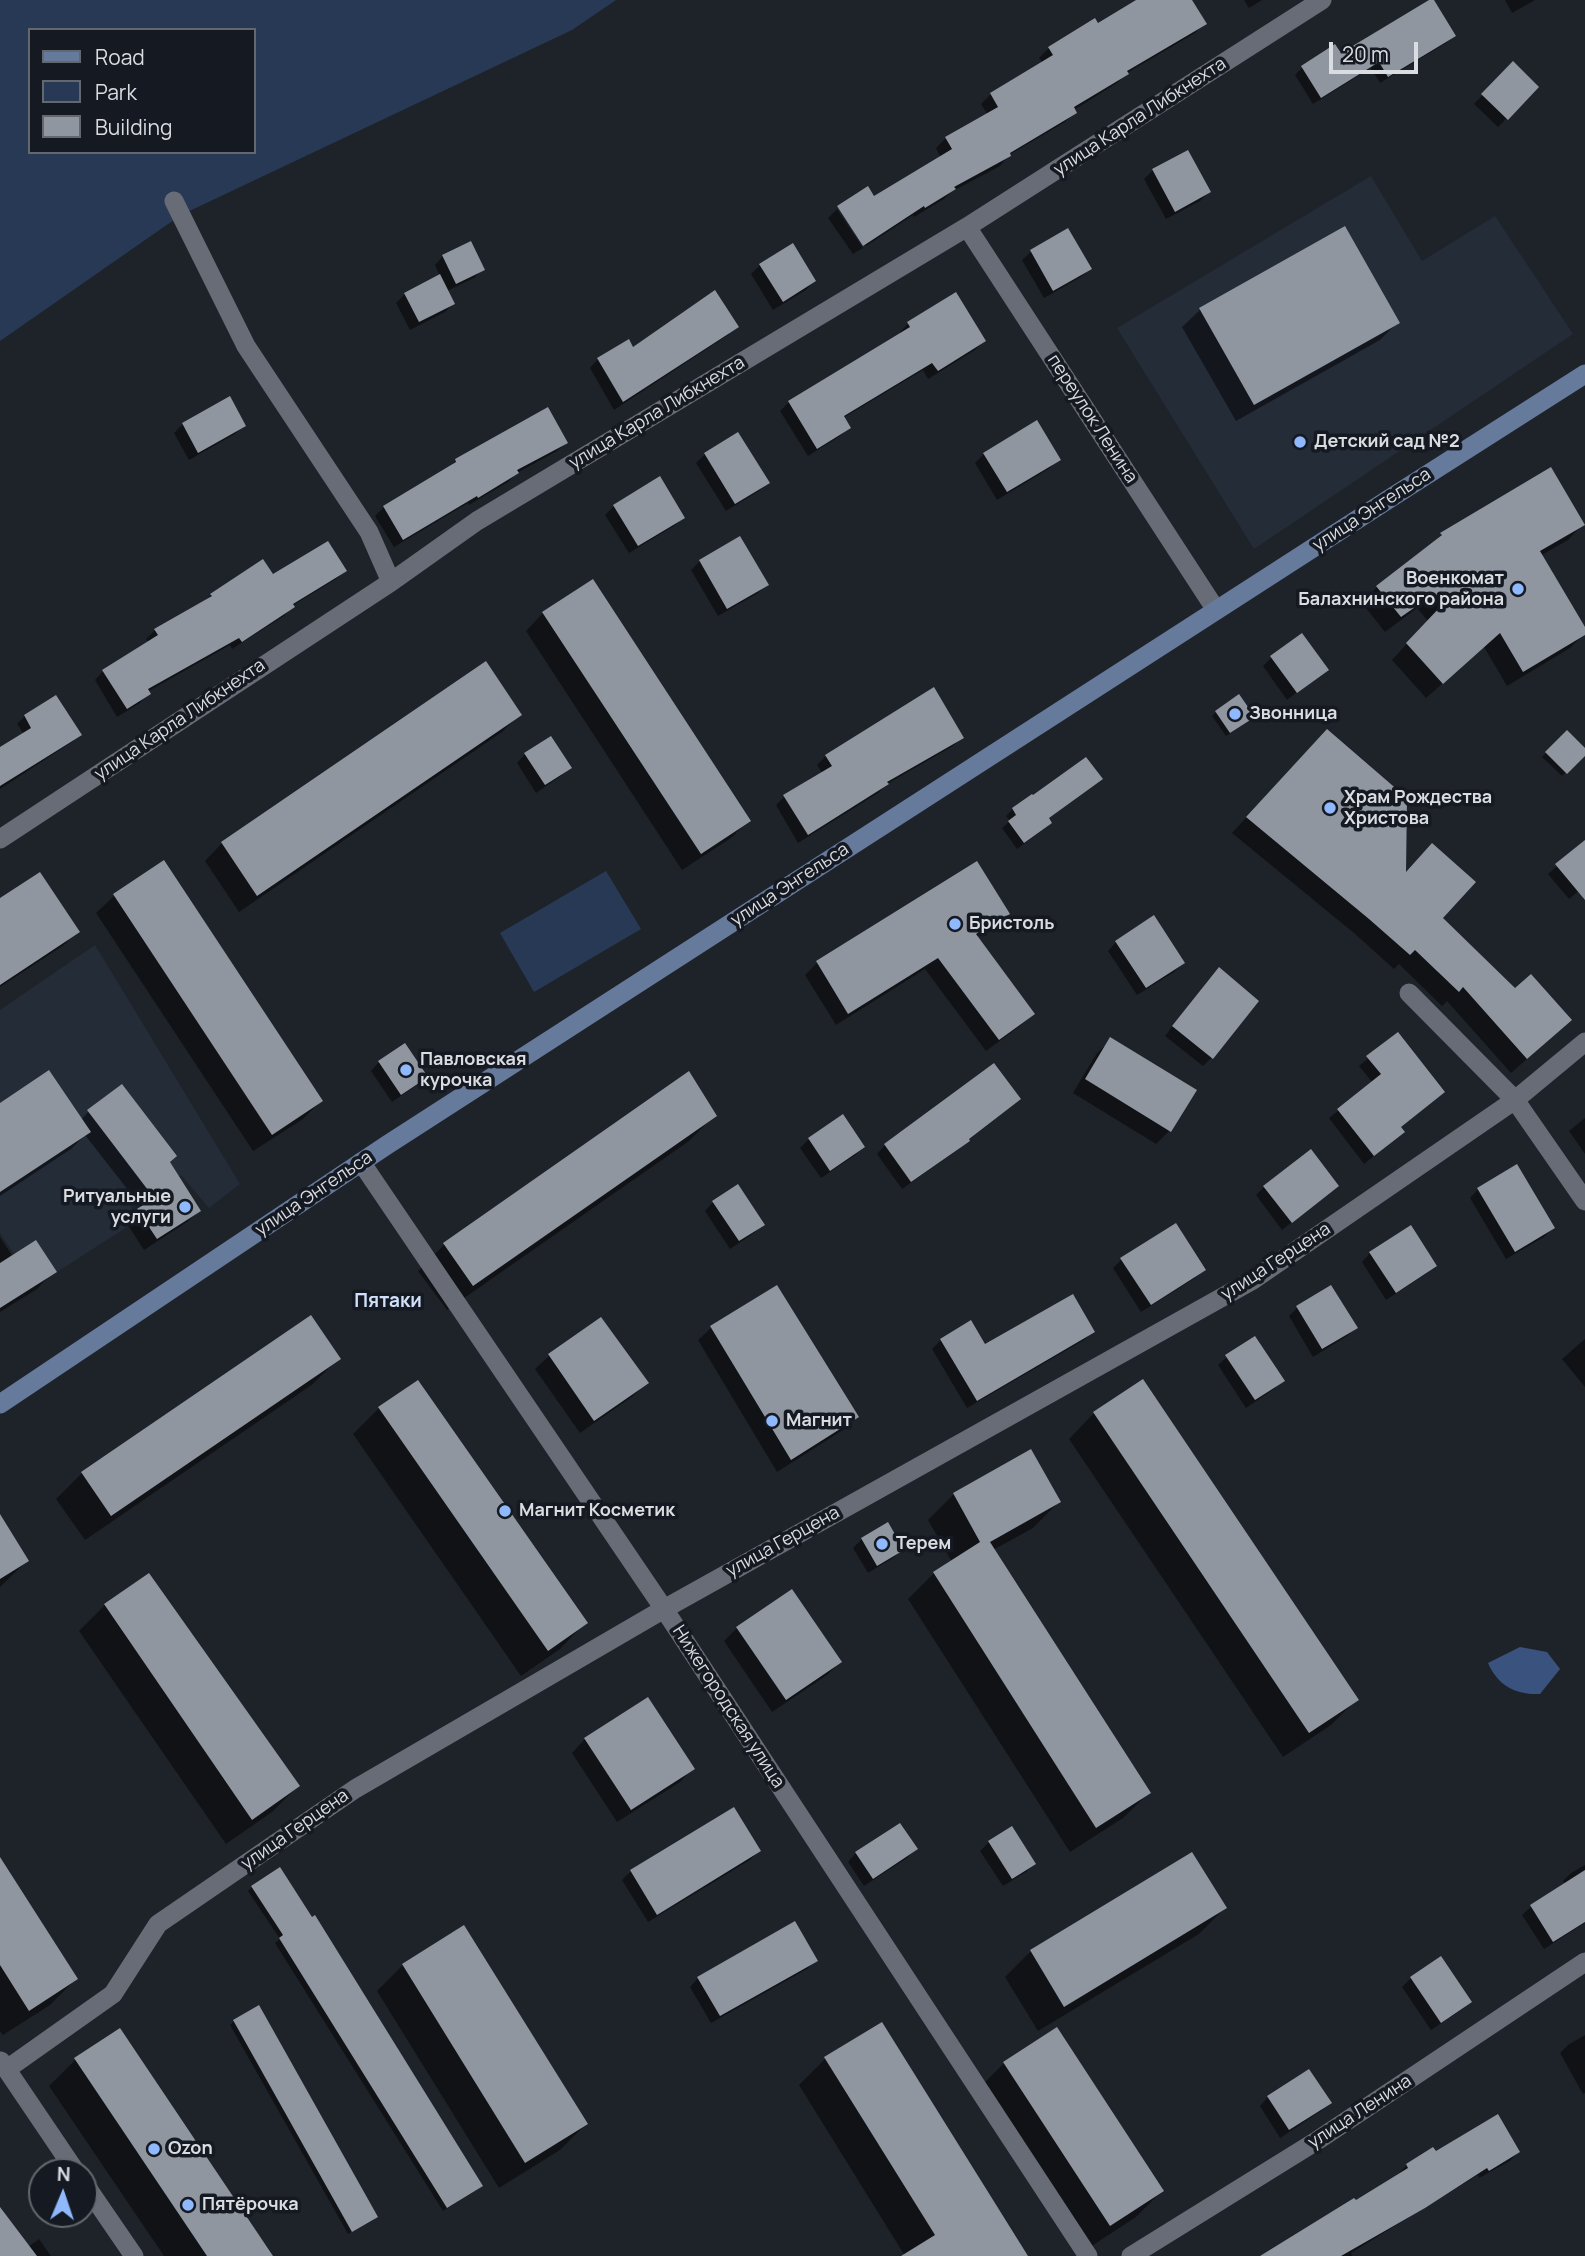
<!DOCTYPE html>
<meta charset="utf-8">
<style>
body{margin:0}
#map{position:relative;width:1585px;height:2256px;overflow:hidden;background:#1e232a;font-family:Manrope,sans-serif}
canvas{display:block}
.legend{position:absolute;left:28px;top:28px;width:228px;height:126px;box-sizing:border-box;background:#151921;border:2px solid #63676e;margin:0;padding:9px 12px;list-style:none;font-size:21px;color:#d9dce1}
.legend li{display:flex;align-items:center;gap:14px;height:35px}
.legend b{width:35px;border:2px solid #63676e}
.north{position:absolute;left:28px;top:2158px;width:70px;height:70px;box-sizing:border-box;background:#151921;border:2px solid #63676e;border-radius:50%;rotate:2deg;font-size:19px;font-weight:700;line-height:28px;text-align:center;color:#d9dce1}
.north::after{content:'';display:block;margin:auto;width:24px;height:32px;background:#8fb8fd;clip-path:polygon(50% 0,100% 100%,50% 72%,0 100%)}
.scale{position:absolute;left:1329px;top:42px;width:89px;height:32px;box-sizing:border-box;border:4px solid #d9dce1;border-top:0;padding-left:9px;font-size:21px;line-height:24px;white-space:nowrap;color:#d9dce1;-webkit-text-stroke:5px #151921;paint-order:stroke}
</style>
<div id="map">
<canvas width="1585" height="2256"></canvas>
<ul class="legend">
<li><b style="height:9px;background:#667a9c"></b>Road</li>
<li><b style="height:19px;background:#283955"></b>Park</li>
<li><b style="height:19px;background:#9096a0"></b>Building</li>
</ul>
<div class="north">N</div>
<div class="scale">20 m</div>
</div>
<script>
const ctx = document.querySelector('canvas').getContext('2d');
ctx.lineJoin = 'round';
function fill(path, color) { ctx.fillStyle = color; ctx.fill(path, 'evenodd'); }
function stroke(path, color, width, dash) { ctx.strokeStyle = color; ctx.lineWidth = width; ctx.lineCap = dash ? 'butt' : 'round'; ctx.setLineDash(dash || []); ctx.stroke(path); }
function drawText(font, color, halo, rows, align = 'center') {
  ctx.font = font + ' Manrope,sans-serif'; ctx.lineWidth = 7; ctx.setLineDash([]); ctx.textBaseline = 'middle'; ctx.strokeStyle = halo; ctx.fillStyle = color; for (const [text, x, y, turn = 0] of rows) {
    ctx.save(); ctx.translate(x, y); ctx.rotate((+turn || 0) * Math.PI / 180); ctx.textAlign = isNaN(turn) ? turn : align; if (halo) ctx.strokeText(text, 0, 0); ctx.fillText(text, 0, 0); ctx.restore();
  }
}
fill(new Path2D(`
 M1371,176L1422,261L1495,216L1573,334L1254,549L1117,328Z
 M95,945L240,1184L209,1208L181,1175L131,1207L138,1220L57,1272L36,1240L14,1254L0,1233V1010Z`), '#242c38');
fill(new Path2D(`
 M0,0H616L572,30L181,215L0,341ZM30,30H254V152H30Z
 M606,871L641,929L534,992L500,933Z`), '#283955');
fill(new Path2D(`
 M1520,1647L1547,1652L1560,1669L1540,1694C1516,1695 1498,1686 1488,1663Z`), '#3a537e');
fill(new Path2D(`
 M1140,0H1190L1204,23L1195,33L1127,73L1117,83L1074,110L1075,112L1065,122L1009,155L1000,166L951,192L944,199L914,217L913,215L866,246L840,207L874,198L941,158L936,148L946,138L988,115L981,104L991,94L1043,63L1039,58L1049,48L1098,26Z
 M1244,0H1262L1249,8Z
 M1505,0H1535L1512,13Z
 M1454,36L1446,43L1380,83L1371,68L1313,104L1295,75L1302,68L1335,47L1340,55Z
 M1513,63L1537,87L1498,127L1474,104Z
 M1153,170L1209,192L1200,201L1166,219L1144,179Z
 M837,209L863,248L853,254L828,218Z
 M1067,230L1090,269L1081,277L1044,298L1022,260L1031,252Z
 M443,256L483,269L474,278L447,291L453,304L445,312L410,330L396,303L405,294L440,276L435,265Z
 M760,265L814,281L806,290L773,310L751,274Z
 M1200,310L1398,322L1380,340L1236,421L1182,327Z
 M908,324L984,341L975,350L928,379L923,370L843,418L849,428L840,436L808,456L780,411L789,402L901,335L900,332Z
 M736,326L728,335L614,410L590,368L598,359L633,349Z
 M183,424L244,425L235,434L189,460L174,433Z
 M738,434L768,482L759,491L726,511L696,463L705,454Z
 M566,443L557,451L517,473L508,482L469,505L468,503L394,547L375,516L384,507L447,469L456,460Z
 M984,454L1058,459L1050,468L997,500L975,463Z
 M1551,469L1583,524L1568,540L1540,556L1585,633L1570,648L1507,686L1484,647L1426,698L1392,660L1428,621L1417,608L1385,632L1362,603L1377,587L1429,547L1441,535Z
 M614,506L683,518L674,526L629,553L605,515Z
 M700,561L766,585L758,593L718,616L691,570Z
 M345,571L336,579L292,606L284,616L232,649L230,645L147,692L148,694L140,703L117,717L95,680L103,671L149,643L146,639L155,630L204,602L211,595L273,577Z
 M543,613L749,820L731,838L682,870L526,631Z
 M1271,658L1326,669L1287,700L1263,666Z
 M934,689L961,738L953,746L887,784L878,793L798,843L776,805L784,797L823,774L817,765L826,756Z
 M56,697L79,735L72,742L0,789V749L24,734L17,724L25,716Z
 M1216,712L1249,721L1226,736L1212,716Z
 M520,714L502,732L239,912L205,861L222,843Z
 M1567,732L1585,750V753L1562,776L1542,757Z
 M1312,746L1404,874L1441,918L1554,1035L1511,1073L1447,1001L1442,1006L1399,964L1394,969L1354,933L1232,833Z
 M525,754L569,768L561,776L536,793L517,763Z
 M1100,779L1047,819L1050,823L1044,829L1017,849L1002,828L1010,821L1006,816L1013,809Z
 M1585,842V886L1569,899L1548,874Z
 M977,864L1008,913L996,926L976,937L1033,1014L1020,1026L986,1051L925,969L836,1025L805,975L817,963Z
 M114,896L321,1101L303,1119L253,1151L96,913Z
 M0,900L77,931L64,945L0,987Z
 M1116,942L1183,963L1174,972L1137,995L1108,951Z
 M1210,978L1211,1058L1203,1066L1165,1036Z
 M1397,1034L1399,1128L1403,1132L1364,1164L1329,1118L1373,1083L1359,1066Z
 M1111,1040L1169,1131L1156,1144L1073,1093L1097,1053Z
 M379,1062L425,1077L417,1085L392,1102L371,1071Z
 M689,1073L715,1115L689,1141L447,1310L418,1271L444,1245Z
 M1019,1099L967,1140L959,1149L902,1189L877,1154L885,1145Z
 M0,1105L81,1120L88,1112L168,1163L199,1211L187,1222L144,1250L126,1222L142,1208L85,1135L71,1149L0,1196Z
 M842,1116L863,1147L854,1156L821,1178L800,1148L809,1139Z
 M1585,1118V1154L1569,1131Z
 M1264,1187L1328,1194L1282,1230L1256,1195Z
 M1478,1189L1553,1228L1544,1237L1506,1259L1470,1198Z
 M713,1202L763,1224L754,1233L730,1249L705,1211Z
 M0,1237L13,1257L54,1271L37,1289L0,1312Z
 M1370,1253L1435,1266L1426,1274L1386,1300L1362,1262Z
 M1122,1259L1204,1269L1195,1278L1141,1312L1113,1268Z
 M1297,1308L1355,1328L1347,1336L1313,1357L1289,1316Z
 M601,1319L646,1383L633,1396L580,1433L535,1369L549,1356Z
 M712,1327L857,1416L843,1430L777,1472L698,1340Z
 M1093,1332L1084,1340L967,1408L932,1349L941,1340L985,1346Z
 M1585,1339V1387L1562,1359Z
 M1227,1357L1283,1380L1274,1389L1246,1408L1218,1365Z
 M339,1358L313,1384L85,1540L56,1499L82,1473Z
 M379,1408L585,1623L560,1649L521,1676L353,1434Z
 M1094,1413L1356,1700L1331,1725L1283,1757L1069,1439Z
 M954,1494L1059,1502L1033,1528L993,1550L1149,1793L1123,1818L1070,1852L908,1599L934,1573L952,1562L928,1520Z
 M0,1517L27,1561L0,1587Z
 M888,1524L902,1550L893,1558L868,1573L853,1548L862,1539Z
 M105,1605L298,1786L272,1812L226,1844L79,1631Z
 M737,1628L840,1662L827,1675L772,1712L724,1641Z
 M585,1739L693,1768L680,1782L617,1822L572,1753Z
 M989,1842L1034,1864L1026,1872L1003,1886L980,1851Z
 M916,1849L907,1858L864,1886L848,1862L856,1853Z
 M759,1851L750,1860L648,1922L622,1880L631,1871Z
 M0,1861L76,1979L50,2005L3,2035L0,2031Z
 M1585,1865V1923L1544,1949L1522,1915L1531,1907L1565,1885L1563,1881L1571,1873Z
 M252,1887L481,2186L477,2190L443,2211L275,1943L280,1939L248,1891Z
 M1225,1908L1199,1934L1038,2031L1005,1977L1031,1951Z
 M1441,1958L1470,2002L1461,2010L1431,2030L1402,1987L1411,1978Z
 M816,1960L807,1969L711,2023L690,1987L698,1978Z
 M403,1965L586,2124L560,2150L499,2188L377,1991Z
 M234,2021L376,2217L372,2221L348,2234L230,2025Z
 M881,2024L1026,2256H905L799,2085L825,2059Z
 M119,2030L271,2256H164L49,2086L75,2060Z
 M1585,2035V2093L1583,2094L1560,2053L1568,2045Z
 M1004,2063L1162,2191L1136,2217L1084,2251L978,2089Z
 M1268,2097L1330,2103L1321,2111L1280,2138L1260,2106Z
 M1518,2152L1510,2161L1479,2178L1478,2175L1351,2253L1352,2256H1266L1399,2175L1398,2174L1407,2165L1435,2153Z
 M0,2224L28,2247L39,2239L51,2256H0Z`), '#0007');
fill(new Path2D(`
 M1136,0H1192L1207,24L1127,71L1129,74L1074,107L1077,113L1010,153L1011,156L954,187L956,189L925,208L924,206L863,246L837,206L868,186L874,196L952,149L945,137L998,107L990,93L1053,55L1048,47L1095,18L1098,23Z
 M1429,0H1434L1456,36L1388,77L1379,62L1321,98L1301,66L1335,44L1341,53Z
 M1513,61L1539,87L1508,120L1481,94Z
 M1188,150L1211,192L1175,212L1152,169Z
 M1345,226L1400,323L1254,405L1199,308Z
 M1068,228L1092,269L1053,291L1030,250Z
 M471,241L485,270L456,284L442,255Z
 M793,243L816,281L783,302L759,264Z
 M440,274L455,304L419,322L404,293Z
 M715,290L739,327L623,402L597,358L629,339L633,347Z
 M956,292L986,341L938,371L932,363L844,416L851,428L817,449L788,401L910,327L907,322Z
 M230,396L246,426L198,453L182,423Z
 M548,407L568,443L517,470L519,473L478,498L477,496L403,540L383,506L456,462L455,459Z
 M1037,420L1061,460L1007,492L983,453Z
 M738,432L770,483L735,504L704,453Z
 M1551,467L1585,525L1540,551L1585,627V635L1523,672L1500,633L1443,684L1406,643L1443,604L1434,594L1401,617L1376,586L1442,535L1440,533Z
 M660,476L685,518L638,546L613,505Z
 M740,536L769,585L727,609L699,560Z
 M328,541L347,571L293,604L295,607L242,642L239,638L148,689L151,694L127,709L102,670L158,635L154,629L212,596L210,594L263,559L273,574Z
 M593,579L751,821L701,854L542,612Z
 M1302,633L1329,670L1297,693L1270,656Z
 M486,661L522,715L257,896L221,842Z
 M934,687L964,738L887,782L889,784L808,835L783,795L832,766L825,755Z
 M1239,694L1255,717L1230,733L1215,711Z
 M56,695L82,735L0,786V747L31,728L24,715Z
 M1327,729L1407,798L1406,872L1432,843L1476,882L1443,918L1515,988L1531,974L1572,1020L1527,1059L1463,987L1459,992L1415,950L1410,955L1369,919L1246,817Z
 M1567,730L1585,748V756L1567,774L1545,752Z
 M551,736L572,768L545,785L524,753Z
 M1086,757L1103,779L1049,818L1052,823L1024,843L1008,821L1016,815L1012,808L1032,794L1033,795Z
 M1585,840V900L1555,864Z
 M164,860L323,1101L272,1135L113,894Z
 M977,861L1010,914L976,934L1035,1014L999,1040L938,958L848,1014L816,961Z
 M40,872L80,932L0,985V898Z
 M1154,915L1185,963L1146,988L1115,941Z
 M1219,967L1259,1001L1213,1059L1172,1026Z
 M1398,1032L1445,1092L1401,1127L1405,1132L1374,1156L1337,1109L1381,1074L1366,1056Z
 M1110,1037L1197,1090L1171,1132L1085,1079Z
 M405,1043L428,1077L401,1095L378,1061Z
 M994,1063L1021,1099L969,1139L970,1141L911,1182L884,1144Z
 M49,1070L91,1132L0,1192V1103Z
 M689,1071L717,1116L473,1286L443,1243Z
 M122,1084L177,1156L170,1162L201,1211L157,1239L137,1209L154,1198L87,1110Z
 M843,1114L865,1147L830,1171L808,1138Z
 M1311,1149L1339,1186L1292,1223L1263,1186Z
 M1517,1164L1555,1228L1515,1252L1477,1188Z
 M738,1184L765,1225L739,1241L712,1201Z
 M1176,1223L1206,1270L1151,1305L1120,1258Z
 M1411,1225L1437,1266L1396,1293L1369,1252Z
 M36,1240L57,1272L0,1308V1263Z
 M777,1285L859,1417L791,1460L710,1326Z
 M1331,1285L1358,1328L1322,1349L1296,1306Z
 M1073,1294L1095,1332L977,1401L940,1339L971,1320L985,1344Z
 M311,1315L341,1359L111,1516L81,1472Z
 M601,1317L649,1383L594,1421L548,1354Z
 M1255,1336L1285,1381L1255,1400L1225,1355Z
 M1143,1379L1359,1700L1309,1733L1093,1412Z
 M418,1380L588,1623L548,1651L378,1407Z
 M1031,1449L1061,1502L990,1542L1151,1793L1096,1828L933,1572L980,1542L953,1493Z
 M0,1514L29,1561L0,1579Z
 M888,1522L904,1550L877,1566L861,1538Z
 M149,1573L300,1786L252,1820L104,1604Z
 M792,1589L842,1662L786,1700L736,1627Z
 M648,1697L695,1769L631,1810L584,1738Z
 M734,1807L761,1851L657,1915L630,1870Z
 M900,1823L918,1849L873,1879L855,1852Z
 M1012,1826L1036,1864L1012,1879L988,1841Z
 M1192,1852L1227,1908L1064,2007L1030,1950Z
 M0,1857L78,1979L29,2011L0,1965Z
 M280,1867L312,1917L315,1915L483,2186L447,2208L279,1938L283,1935L251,1886Z
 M1585,1870V1922L1553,1942L1530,1905Z
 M795,1921L818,1961L720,2016L697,1977Z
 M464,1925L588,2124L525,2163L402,1964Z
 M1441,1956L1472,2002L1441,2023L1410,1977Z
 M259,2005L378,2217L352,2232L233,2020Z
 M882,2022L1028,2256H901L935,2235L824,2057Z
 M1057,2027L1164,2191L1110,2226L1003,2062Z
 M120,2028L273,2256H207L74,2058Z
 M1309,2069L1332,2103L1289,2130L1267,2096Z
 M1498,2114L1520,2152L1489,2171L1487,2168L1425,2208L1341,2256H1260L1354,2198L1356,2200L1408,2168L1406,2164L1433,2147L1436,2151Z
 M0,2207L37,2256H0Z`), '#9096a0');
stroke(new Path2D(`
 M174,201L246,346L369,532L391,582
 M967,227L1216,610
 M0,839L391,582L477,521L967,227L1322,0
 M1409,993L1515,1100L1585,1201
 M361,1162L664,1609L1088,2256
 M1,2061L76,2172
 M7,2069L113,1994L158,1924L355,1789L664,1609L1253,1280L1515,1100L1585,1042
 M84,2183L134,2256`), '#676c76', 19);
stroke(new Path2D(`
 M1131,2256L1318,2140L1585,1962`), '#676c76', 19);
stroke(new Path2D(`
 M0,1404L387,1145L1389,499L1585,374`), '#667a9c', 19);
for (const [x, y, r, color] of [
 [1300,442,7,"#8fb8fd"],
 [1518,589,7,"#8fb8fd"],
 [1235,714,7,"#8fb8fd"],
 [1330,808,7,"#8fb8fd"],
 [955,924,7,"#8fb8fd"],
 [406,1070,7,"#8fb8fd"],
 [185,1207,7,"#8fb8fd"],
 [772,1421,7,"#8fb8fd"],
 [505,1511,7,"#8fb8fd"],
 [882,1544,7,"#8fb8fd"],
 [154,2149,7,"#8fb8fd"],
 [188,2205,7,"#8fb8fd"]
]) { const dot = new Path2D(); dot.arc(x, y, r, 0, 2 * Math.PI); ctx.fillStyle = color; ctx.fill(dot); stroke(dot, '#151921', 2.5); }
drawText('18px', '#d9dce1', '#151921', [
 ["улица Карла Либкнехта",1140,117,-33],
 ["улица Карла Либкнехта",657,413,-31],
 ["переулок Ленина",1092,419,57],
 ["улица Энгельса",1372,510,-33],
 ["улица Карла Либкнехта",180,720,-34],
 ["улица Энгельса",790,885,-33],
 ["улица Энгельса",314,1194,-34],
 ["улица Герцена",1276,1262,-33],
 ["улица Герцена",783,1542,-29],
 ["Нижегородская улица",728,1707,57],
 ["улица Герцена",295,1830,-35],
 ["улица Ленина",1360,2112,-33]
]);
drawText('bold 18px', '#d9dce1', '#151921', [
 ["Детский сад №2",1314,442],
 ["Военкомат",1504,579,"right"],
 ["Балахнинского района",1504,600,"right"],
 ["Звонница",1249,714],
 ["Храм Рождества",1344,798],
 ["Христова",1344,819],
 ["Бристоль",969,924],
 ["Павловская",420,1060],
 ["курочка",420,1081],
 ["Ритуальные",171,1197,"right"],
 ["услуги",171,1218,"right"],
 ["Магнит",786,1421],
 ["Магнит Косметик",519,1511],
 ["Терем",896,1544],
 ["Ozon",168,2149],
 ["Пятёрочка",202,2205]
], 'left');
drawText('bold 19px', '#d0e0fa', '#151921', [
 ["Пятаки",388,1302]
]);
</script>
